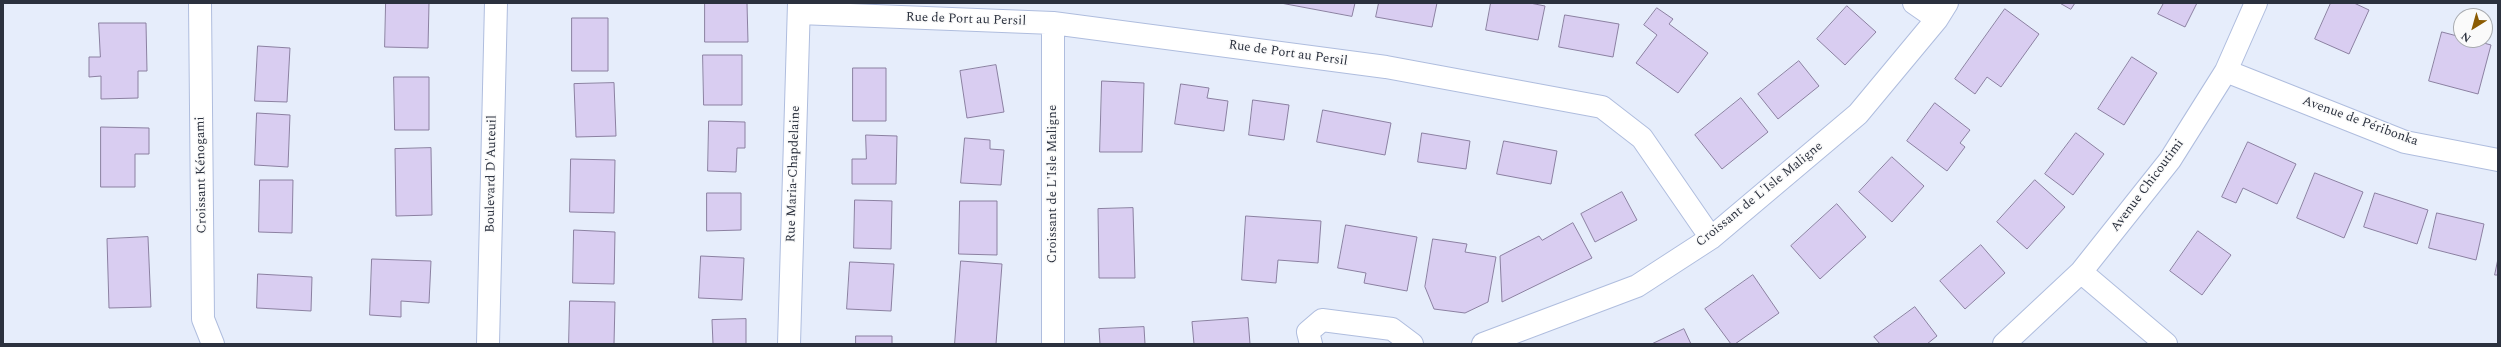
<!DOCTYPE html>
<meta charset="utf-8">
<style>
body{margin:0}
#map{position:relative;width:2501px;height:347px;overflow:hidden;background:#e6edfb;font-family:Spectral,serif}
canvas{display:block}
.frame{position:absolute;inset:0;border:4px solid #2b313e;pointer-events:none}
.north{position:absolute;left:2453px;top:8px;width:40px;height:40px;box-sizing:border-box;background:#fafafa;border:1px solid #a7aaaf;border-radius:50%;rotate:217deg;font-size:11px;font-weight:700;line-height:16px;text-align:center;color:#2b313e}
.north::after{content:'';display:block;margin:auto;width:14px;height:18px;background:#8b5b02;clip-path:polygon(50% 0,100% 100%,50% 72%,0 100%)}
</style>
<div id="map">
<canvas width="2501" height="347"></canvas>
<div class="frame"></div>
<div class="north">N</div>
</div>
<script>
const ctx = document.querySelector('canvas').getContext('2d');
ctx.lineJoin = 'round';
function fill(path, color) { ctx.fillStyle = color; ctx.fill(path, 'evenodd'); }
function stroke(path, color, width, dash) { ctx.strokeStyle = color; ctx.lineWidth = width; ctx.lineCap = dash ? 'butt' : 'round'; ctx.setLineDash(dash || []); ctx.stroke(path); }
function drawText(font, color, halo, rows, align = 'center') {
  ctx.font = font + ' Spectral,serif'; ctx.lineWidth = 3; ctx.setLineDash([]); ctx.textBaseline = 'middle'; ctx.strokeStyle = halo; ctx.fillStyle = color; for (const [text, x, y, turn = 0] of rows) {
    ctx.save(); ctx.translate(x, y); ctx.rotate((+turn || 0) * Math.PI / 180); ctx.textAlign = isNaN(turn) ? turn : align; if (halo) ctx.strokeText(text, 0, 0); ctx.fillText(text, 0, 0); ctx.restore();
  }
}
const building = new Path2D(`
 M386,3H429L428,48L385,47Z
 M705,3H747L748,42H705Z
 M1281,3H1355L1352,16Z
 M1379,3H1437L1432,27L1376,17Z
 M1491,3H1530L1545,6L1538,40L1486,30Z
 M2060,3H2075L2071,9Z
 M2164,3H2197L2185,27L2158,14Z
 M2331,3H2354L2369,10L2349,54L2315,39Z
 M1847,6L1876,32L1845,65L1817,39Z
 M1657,8L1673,19L1669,24L1708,53L1678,93L1636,63L1657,35L1644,25Z
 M2005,9L2039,34L2001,87L1987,77L1975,94L1955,79Z
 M1565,15L1619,24L1613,57L1559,47Z
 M572,18H608V71H572Z
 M99,23H146L147,71H138V98L101,99V76L89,77V57H100Z
 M2442,32L2461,37V40H2473L2491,45L2478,94L2429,81Z
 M258,46L290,48L287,102L255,101Z
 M703,55H742V105H704Z
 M2132,57L2157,73L2124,125L2098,109Z
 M1799,61L1819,86L1778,119L1758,94Z
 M996,65L1004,112L967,118L960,71Z
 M853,68H886V121H853Z
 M394,77H429V130H395Z
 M1102,81L1144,83L1142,152H1100Z
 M614,83L616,136L576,137L574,84Z
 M1181,84L1209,88L1207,98L1228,101L1224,131L1175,124Z
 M1741,98L1768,132L1722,169L1695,135Z
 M1253,100L1289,105L1284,140L1249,135Z
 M1935,103L1970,130L1960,143L1965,147L1947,171L1907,141Z
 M1323,110L1391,123L1385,155L1317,142Z
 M257,113L290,115L288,167L255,165Z
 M709,121L745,122V148H737L736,172L708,171Z
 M101,127L149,128V154H135V187H101Z
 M1422,133L1470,141L1466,169L1418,162Z
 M2076,133L2104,154L2073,195L2045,174Z
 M866,135L897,136L896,184H852V159H866Z
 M965,138L990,140V149L1004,150L1001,185L961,183Z
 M1504,141L1557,151L1551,184L1497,174Z
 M2248,142L2296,164L2277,204L2243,188L2236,203L2222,197Z
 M431,148L432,215L396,216L395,149Z
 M1892,157L1924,186L1892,222L1859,192Z
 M571,159L615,160L614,213L570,212Z
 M2315,173L2363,192L2344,238L2297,218Z
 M260,180H293L292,233L259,232Z
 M2035,180L2065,207L2027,249L1997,222Z
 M1622,192L1637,220L1595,242L1581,214Z
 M707,193H741V230L707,231Z
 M2375,193L2428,210L2417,244L2364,227Z
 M855,200L892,201L891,249L854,248Z
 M960,201H997V255L959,254Z
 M1837,204L1866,237L1820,279L1791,246Z
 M1133,208L1135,278H1099L1098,209Z
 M2437,213L2484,224L2476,260L2429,248Z
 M1246,216L1321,221L1318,263L1278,260L1276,283L1242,280Z
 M1573,223L1592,258L1502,302L1500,256L1539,236L1542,240Z
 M1346,225L1417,237L1407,291L1364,283L1366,273L1338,268Z
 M574,230L615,232L614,284L573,283Z
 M2198,231L2231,255L2202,295L2170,271Z
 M148,237L151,307L109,308L107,239Z
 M1433,239L1467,244L1465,252L1496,257L1488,302L1465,313L1434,309L1425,287Z
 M1981,245L2005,273L1965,309L1940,281Z
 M701,256L744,258L742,300L699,298Z
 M372,259L431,261L429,303L401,301V317L370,315Z
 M2498,259V275H2495Z
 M961,261L1002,264L996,344H955Z
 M850,262L894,264L891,311L847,309Z
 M258,274L312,277L311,311L257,308Z
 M1753,275L1779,313L1735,344H1731L1705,309Z
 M570,301L615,302L614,344H569Z
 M1915,307L1937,336L1927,344H1880L1874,337Z
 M1248,318L1250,344H1194L1192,322Z
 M746,319V344H713L712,320Z
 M1144,327L1145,344H1100L1099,329Z
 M1684,329L1691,344H1652Z
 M856,336H892V344H856Z`);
fill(building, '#d9cdf1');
stroke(building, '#8b80a1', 1);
const street = new Path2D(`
 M200,3L203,319L213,344
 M1914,3L1937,19
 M799,13L1053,23L1386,67L1602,107L1642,138L1711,238
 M2226,71L2405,142L2498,160
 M2081,272L2166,344
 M488,344L496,3
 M789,344L799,3
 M1053,344V23
 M1311,344L1308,332L1322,320L1392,329L1412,344
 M1483,344L1637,286L1711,238L1858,114L1937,19L1947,3
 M2004,344L2081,272L2170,160L2226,71L2256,3`);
stroke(street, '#afbdde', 24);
stroke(street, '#fff', 22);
drawText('13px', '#2b313e', '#fafafa', [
 ["Rue de Port au Persil",966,20,2],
 ["Rue de Port au Persil",1288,54,8],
 ["Avenue de Péribonka",2360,122,20],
 ["Boulevard D'Auteuil",492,174,-89],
 ["Rue Maria-Chapdelaine",794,174,-88],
 ["Croissant Kénogami",202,175,-91],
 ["Croissant de L'Isle Maligne",1053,184,-90],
 ["Avenue Chicoutimi",2148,186,-53],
 ["Croissant de L'Isle Maligne",1760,195,-39]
]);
</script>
